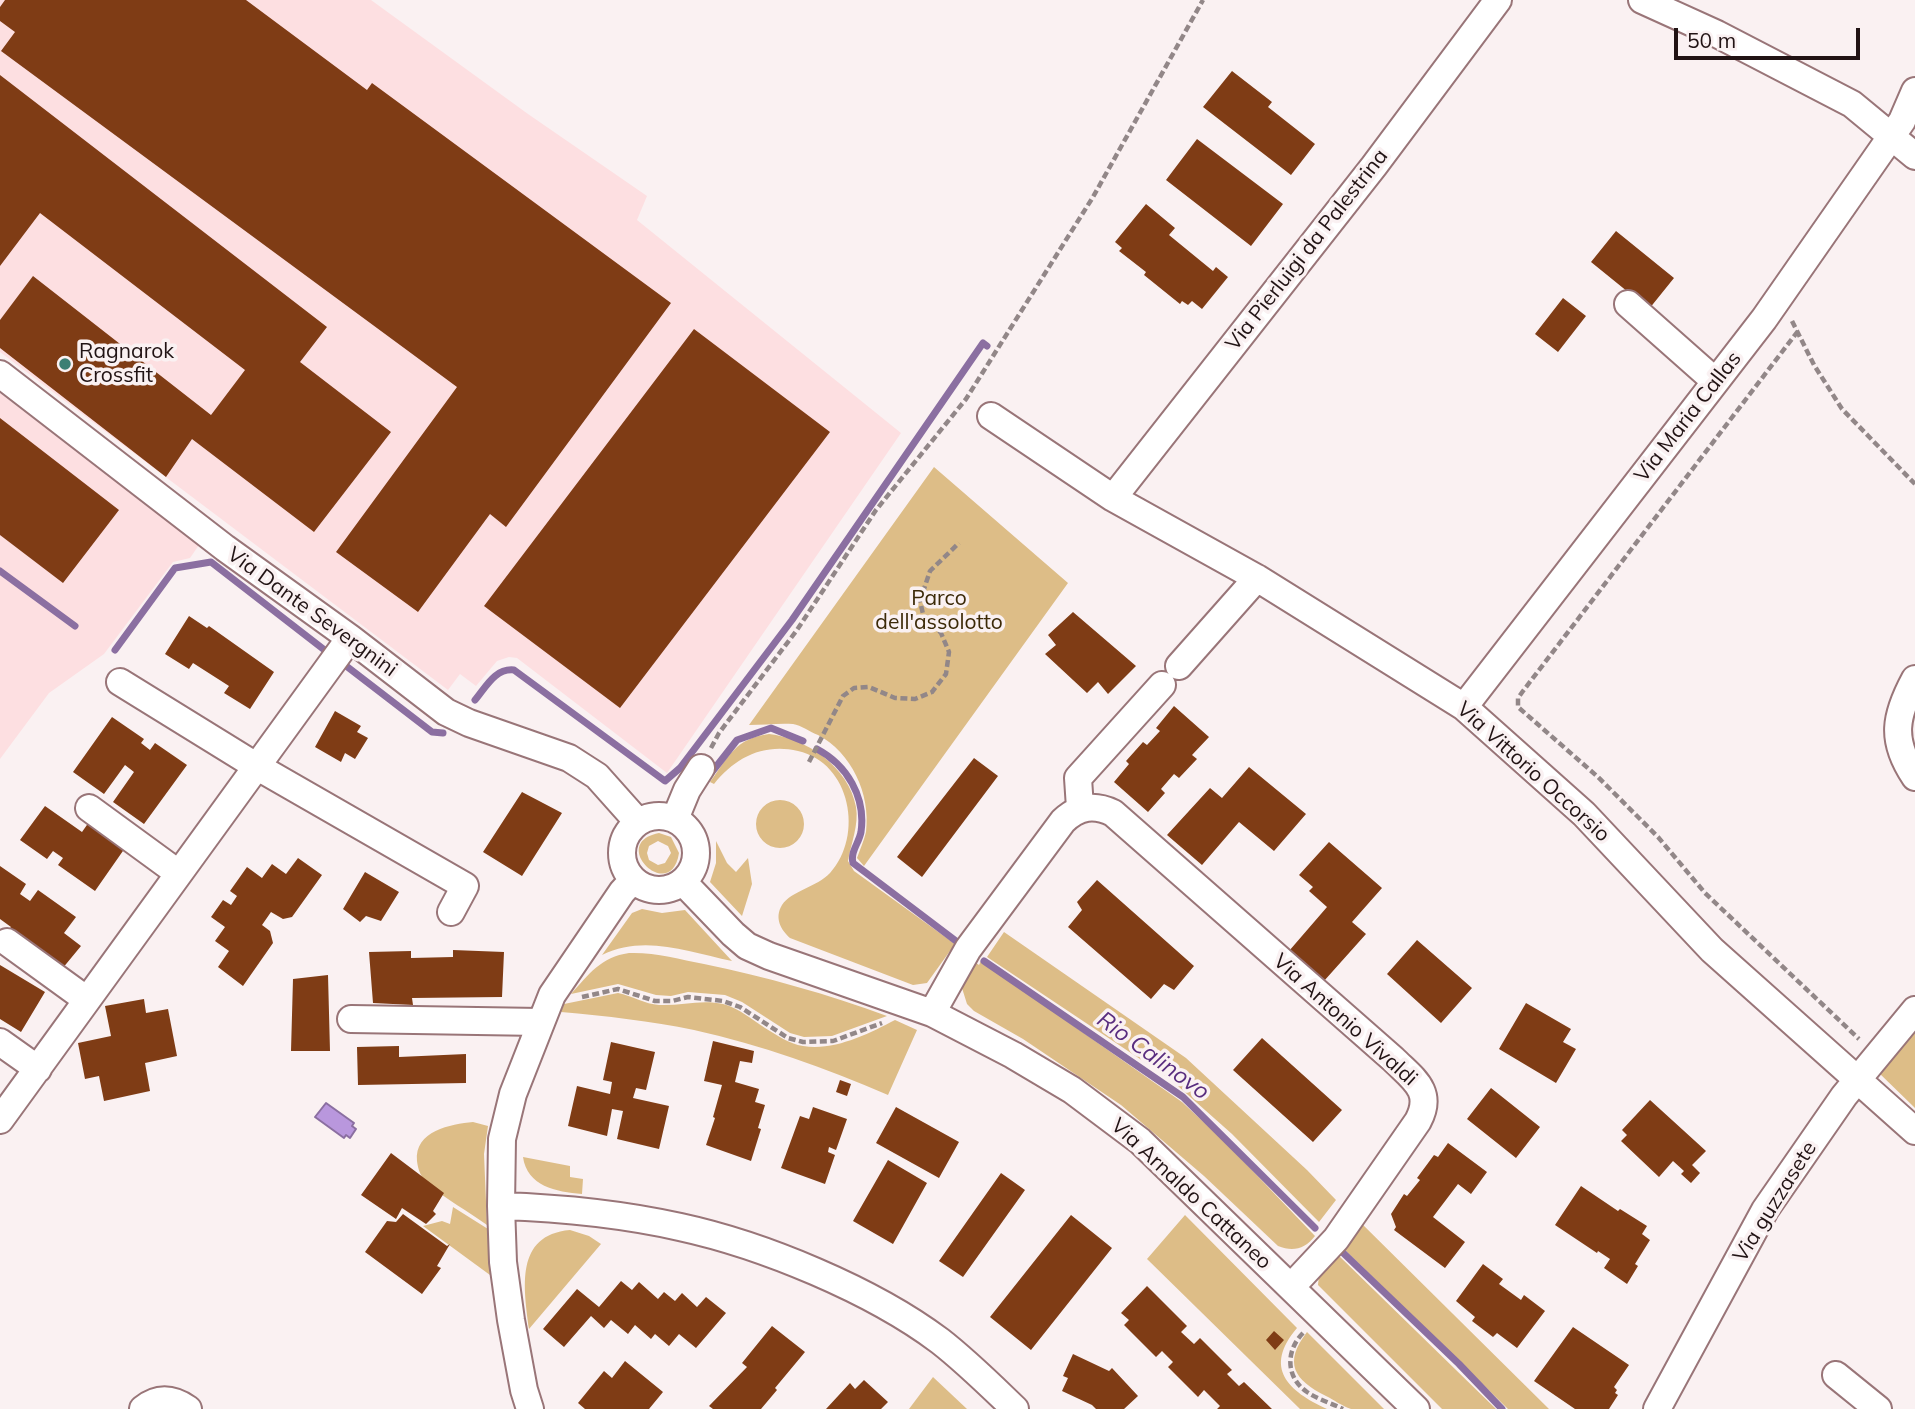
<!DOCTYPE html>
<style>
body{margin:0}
#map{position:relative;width:1915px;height:1409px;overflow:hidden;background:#faf1f2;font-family:Mulish,sans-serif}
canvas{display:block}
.scale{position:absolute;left:1674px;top:28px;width:186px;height:32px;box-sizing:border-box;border:4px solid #211314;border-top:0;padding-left:9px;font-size:21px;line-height:24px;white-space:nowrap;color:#211314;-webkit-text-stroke:5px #faf1f2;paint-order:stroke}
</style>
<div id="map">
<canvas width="1915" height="1409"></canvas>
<div class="scale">50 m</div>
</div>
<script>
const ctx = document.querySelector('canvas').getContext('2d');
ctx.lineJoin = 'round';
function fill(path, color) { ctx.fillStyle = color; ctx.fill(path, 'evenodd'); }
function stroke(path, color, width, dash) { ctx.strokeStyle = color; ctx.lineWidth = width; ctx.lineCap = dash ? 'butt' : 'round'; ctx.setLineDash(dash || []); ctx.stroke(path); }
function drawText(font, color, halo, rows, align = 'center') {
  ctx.font = font + ' Mulish,sans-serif'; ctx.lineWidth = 7; ctx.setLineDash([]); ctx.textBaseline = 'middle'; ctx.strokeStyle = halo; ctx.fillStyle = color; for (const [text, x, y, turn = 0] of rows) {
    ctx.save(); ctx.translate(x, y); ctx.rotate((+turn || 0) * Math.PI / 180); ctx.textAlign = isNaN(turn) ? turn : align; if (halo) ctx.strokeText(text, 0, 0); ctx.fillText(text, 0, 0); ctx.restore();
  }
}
fill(new Path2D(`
 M0,0H371L528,114L647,196L637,220L901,433L667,773L517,658L509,657L497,661L476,686L460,674L448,690L0,352Z
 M0,393L199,545L190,558L173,562L104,654L49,693L0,759Z`), '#fddfe1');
fill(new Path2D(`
 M934,467L1068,583L864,866L857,858C860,849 864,841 866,832C871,794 851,752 818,735C810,732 801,725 793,724C779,723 763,725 749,725Z
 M769,734C806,738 849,767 856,807C859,825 851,843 848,861L854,871L955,944L927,983L913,985L790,938C781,930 774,918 782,905C791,891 817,887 830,873C864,836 851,763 798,751C763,743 735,758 714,784L710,782C728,757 736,738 769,734Z
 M756 824a24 24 0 1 1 48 0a24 24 0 1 1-48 0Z
 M659,833L671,837L679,853C671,905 607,843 659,833ZM658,841L668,846L671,853L665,863L658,865L649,860L647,853L649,846Z
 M716,841L727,863L736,872L748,858L752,884L742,916L710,882L716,863Z
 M642,909L662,913L685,910L732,961C689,952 644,934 602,955L632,913Z
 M1004,932L1186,1058L1307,1170L1336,1200L1319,1222L1232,1134L1170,1079L987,957Z
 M629,953C654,952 679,959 704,964C766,977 828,994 887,1016L832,1036L804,1037L790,1033L742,1002L725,995L688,992L671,996L656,995L618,984L571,994C589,974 601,957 629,953Z
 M981,961L1182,1102L1224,1141L1315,1236C1305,1249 1293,1252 1278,1246L1204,1176L1121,1105L1023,1039L974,1011L967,1004L962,988L963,979L975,962L979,965Z
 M618,993C632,996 645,1004 659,1005C681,1006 701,999 723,1004C739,1008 751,1019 765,1028C777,1035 789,1044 803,1046C835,1051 868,1034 895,1020L917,1030L888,1095C825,1068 762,1045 694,1030C651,1021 606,1016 561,1012L564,1004Z
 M1915,1025V1108L1878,1072Z
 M473,1122L488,1126L484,1154L487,1225C468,1211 446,1200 429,1184C421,1178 418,1170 417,1161C414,1131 451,1124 473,1122Z
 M523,1157L570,1166V1177L583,1179L582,1194C556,1192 527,1186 523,1157Z
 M453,1207L488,1229L490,1275L423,1226L442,1221L450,1224Z
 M1185,1215L1297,1328C1263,1368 1288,1391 1327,1409H1300L1147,1259Z
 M1356,1218L1549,1409H1508L1339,1244Z
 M570,1230L589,1236L601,1244L529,1329C524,1289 514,1235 570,1230Z
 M1334,1251L1496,1409H1442L1318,1285L1319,1275Z
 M1307,1332L1384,1409C1374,1409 1361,1409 1351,1409C1342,1406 1334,1400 1326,1396C1294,1380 1283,1363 1307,1332Z
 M933,1377L967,1409H909Z`), '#ddbd87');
const water = new Path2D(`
 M326,1103L354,1123L352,1126L356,1129L350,1138L346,1135L344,1138L315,1117Z`);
fill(water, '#b997dd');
stroke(water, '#8b6fa1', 2);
stroke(new Path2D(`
 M0,571L75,626
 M115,650L175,568L211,562L331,655
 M341,662L432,732L443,733
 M475,700C486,687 495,668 514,670L665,781L680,768L792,620L983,343L987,346
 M817,749C847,765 866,797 861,832C859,843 850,852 853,863L956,941
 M708,777L737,740L771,728L803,741
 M984,961L1183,1097L1315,1228
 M1337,1247L1459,1364L1502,1409`), '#8b6fa1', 7);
fill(new Path2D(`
 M5,0H246L367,90L372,83L671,303L506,527L490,514L418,612L336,552L457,387L1,51L15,32L0,21V7Z
 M1232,71L1272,102L1268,107L1315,144L1291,175L1203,107Z
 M0,75L327,327L300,362L391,432L314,532L192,439L166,477L0,348V320L33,276L211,415L245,370L40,213L0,266Z
 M1197,139L1283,204L1251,246L1166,180Z
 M1146,204L1175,228L1169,235L1213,271L1216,267L1228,277L1202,309L1192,301L1188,305L1182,301L1180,304L1144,275L1146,272L1119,251L1122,248L1115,242Z
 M1616,231L1674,278L1649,309L1591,262Z
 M1563,298L1586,316L1558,352L1535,334Z
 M694,329L830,432L620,708L484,606Z
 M0,418L119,510L63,583L0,535Z
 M1073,612L1136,666L1108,694L1098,682L1087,693L1045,654L1056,645L1048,635Z
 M189,616L207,628L209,626L274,672L250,709L224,693L229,686L193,663L189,669L165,654Z
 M1174,706L1209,737L1192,755L1197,759L1179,778L1174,774L1161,789L1165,793L1148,812L1114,782L1129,764L1126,761L1143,742L1147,745L1160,731L1156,728Z
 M335,711L361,726L357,732L368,738L355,759L345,753L341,762L315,747Z
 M112,717L144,739L141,743L150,750L155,743L187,765L144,824L113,802L134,772L125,765L104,794L73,772Z
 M974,758L998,776L922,877L897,857Z
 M1249,767L1306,814L1274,851L1239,822L1202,865L1167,835L1210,788L1222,798Z
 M522,792L562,813L522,876L483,852Z
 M45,806L82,832L89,822L125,848L95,891L58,865L63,858L53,851L47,859L20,840Z
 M1329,842L1382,888L1352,922L1366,934L1324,981L1289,951L1327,907L1309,891L1313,887L1299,875Z
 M298,858L322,875L292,917L283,919L271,912L262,925L270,931L273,943L243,986L218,967L229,951L215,941L225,927L211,917L223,900L231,905L237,896L230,891L247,867L262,878L272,864L286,874Z
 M0,866L26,884L20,894L30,901L38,890L76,917L64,933L81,946L62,969L8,931L11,927L0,919Z
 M365,872L399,892L381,921L366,916L360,922L343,909Z
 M1097,880L1194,966L1174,990L1164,984L1151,999L1068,927L1082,910L1077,902Z
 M1417,940L1472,988L1441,1023L1387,974Z
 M453,950L504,952L502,997L412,998L413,1005L373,1003L369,952L411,951V958L453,957Z
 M0,965L45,992L21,1032L0,1019Z
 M328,975L330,1051H291L293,979Z
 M144,999L146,1013L168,1009L177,1056L145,1063L150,1091L104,1101L99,1076L85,1079L78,1043L111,1036L105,1006Z
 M1526,1003L1571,1029L1563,1042L1576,1049L1556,1083L1499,1049Z
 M1262,1038L1342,1110L1313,1142L1233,1070Z
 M713,1041L754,1051L752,1063L740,1061L735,1082L759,1089L755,1102L765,1105L758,1128L761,1129L751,1161L706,1145L715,1118L713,1117L722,1085L704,1081Z
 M611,1042L655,1052L646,1090L636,1088L633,1098L669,1106L659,1149L617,1139L623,1111L612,1109L607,1136L568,1126L577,1086L610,1094L612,1082L603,1080Z
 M399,1046V1057L466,1054V1083L358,1085L357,1047Z
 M840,1080L851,1084L847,1096L836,1092Z
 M1491,1088L1540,1127L1516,1158L1467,1119Z
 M1650,1100L1706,1151L1692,1165L1700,1173L1691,1183L1681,1174L1684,1171L1673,1161L1659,1177L1621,1141L1627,1135L1622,1130Z
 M813,1107L847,1119L836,1150L829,1147L828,1152L835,1155L825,1184L781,1168L800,1116L809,1119Z
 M896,1107L959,1142L939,1178L876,1143Z
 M1448,1143L1487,1172L1471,1194L1458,1184L1433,1217L1465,1242L1445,1268L1394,1230L1396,1227L1391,1214L1404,1194L1407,1196L1420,1180L1417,1178L1434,1155L1438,1157Z
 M391,1153L444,1193L433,1211L436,1214L426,1224L402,1208L396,1219L361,1195Z
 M888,1160L927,1183L893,1244L853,1221Z
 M1001,1173L1025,1190L963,1277L939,1261Z
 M1581,1186L1618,1211L1620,1209L1647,1226L1642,1234L1650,1240L1635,1264L1638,1266L1627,1284L1604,1268L1610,1259L1598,1251L1597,1253L1555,1225Z
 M403,1214L447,1246L450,1244L437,1266L441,1268L422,1294L365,1252L387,1221L396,1222Z
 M1071,1215L1112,1248L1031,1350L990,1317Z
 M1483,1264L1503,1279L1499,1284L1521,1300L1524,1295L1545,1311L1517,1348L1497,1333L1493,1337L1472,1321L1475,1317L1456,1301Z
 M621,1281L632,1290L639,1282L658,1299L664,1292L675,1301L682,1293L697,1307L706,1297L726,1313L696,1348L679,1334L669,1346L655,1334L651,1339L635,1325L628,1334L611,1320L604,1328L591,1316L564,1347L543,1329L577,1289L599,1307Z
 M1147,1286L1187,1326L1181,1332L1194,1344L1200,1338L1232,1370L1227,1374L1239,1386L1244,1382L1272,1409H1217L1220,1406L1204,1390L1198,1397L1168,1367L1173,1362L1162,1351L1156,1357L1124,1325L1129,1320L1121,1313Z
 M772,1326L805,1352L775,1388L777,1390L761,1409H713L709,1406L747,1367L742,1363Z
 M1573,1327L1629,1365L1614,1387L1617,1390L1615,1393L1618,1395L1609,1409H1575L1534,1381Z
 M1274,1331L1284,1340L1275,1350L1266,1340Z
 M1073,1354L1109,1371L1112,1368L1138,1396L1124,1409H1096L1092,1405L1062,1391L1068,1378L1063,1376Z
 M625,1361L663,1392L649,1409H585L578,1403L604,1371L612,1378Z
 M864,1380L888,1402L881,1409H826L850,1383L855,1389Z`), '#7f3c15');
const minor = new Path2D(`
 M1642,0L1717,34L1852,104L1915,156
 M1628,304L1715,381
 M0,374L225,548L350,638L446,712L469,723L569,758L597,776L638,822
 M991,416L1113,498L1257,578L1464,707L1584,814L1712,950L1915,1131
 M1113,498L1374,166L1498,0
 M1179,666L1257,578
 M1915,679C1895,716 1890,740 1915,777
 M120,682L256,766L465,886L451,912
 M1464,707L1764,319L1902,121L1915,91
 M89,808L178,873
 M1080,808L1078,778L1162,685
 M622 853a37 37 0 1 1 74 0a37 37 0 1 1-74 0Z
 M675,819L687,790L701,768
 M683,882L733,934L747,946L769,956L932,1013L1013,1055L1072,1090L1140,1141L1416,1409
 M7,942L87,1000
 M932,1013L968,949L1063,821C1079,806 1094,804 1113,813L1393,1059C1413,1079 1434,1091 1418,1121L1336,1239L1292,1286
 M351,1019L540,1022
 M0,1042L38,1069
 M0,1120L350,638
 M501,1206C560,1208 622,1214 680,1227C763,1245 872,1290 940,1341C967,1362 991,1386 1015,1409
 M1836,1375L1878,1409
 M143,1409C158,1397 172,1398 188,1409
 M530,1409L524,1390L511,1320L503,1262L501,1206L502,1139L513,1094L552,995L622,892L633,880
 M1657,1409L1765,1210L1844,1096L1915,1010`);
stroke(minor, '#997578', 30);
stroke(new Path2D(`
 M1792,321L1814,365L1842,409L1915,484
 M1798,331L1523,691L1518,698V707L1598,777L1658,837L1705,893L1859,1039
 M711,748L719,733L797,630L876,510L966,399L1093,197L1203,0
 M809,762L843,696L854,688L869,687L895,698L915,699L932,692L946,674L949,652L941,633L923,614L920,601L930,571L959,543
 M582,997L618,989L655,1001H672L688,997L723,1001L740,1007L788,1038L803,1042L833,1041L882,1023
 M1303,1333C1286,1350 1285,1377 1307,1392C1317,1399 1331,1403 1343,1409`), '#928788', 4.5, [7, 3.5]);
stroke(minor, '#fff', 26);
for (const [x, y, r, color] of [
 [65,364,7,"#3b7f74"]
]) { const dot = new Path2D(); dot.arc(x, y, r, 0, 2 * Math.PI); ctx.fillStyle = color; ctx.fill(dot); stroke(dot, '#faf1f2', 2.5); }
drawText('21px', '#211314', '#faf1f2', [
 ["Via Pierluigi da Palestrina",1307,250,-52],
 ["Via Maria Callas",1688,417,-52],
 ["Via Dante Severgnini",312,612,36],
 ["Via Vittorio Occorsio",1533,772,42],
 ["Via Antonio Vivaldi",1345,1020,42],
 ["Via Arnaldo Cattaneo",1191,1194,43],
 ["Via guzzasete",1775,1202,-58]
]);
drawText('21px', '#211314', '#faf1f2', [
 ["Ragnarok",79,352],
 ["Crossfit",79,376]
], 'left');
drawText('21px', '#3c2a08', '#faf1f2', [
 ["Parco",939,599],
 ["dell'assolotto",939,623]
]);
drawText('italic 23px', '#592d7f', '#faf1f2', [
 ["Rio Calinovo",1153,1056,36]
]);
</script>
